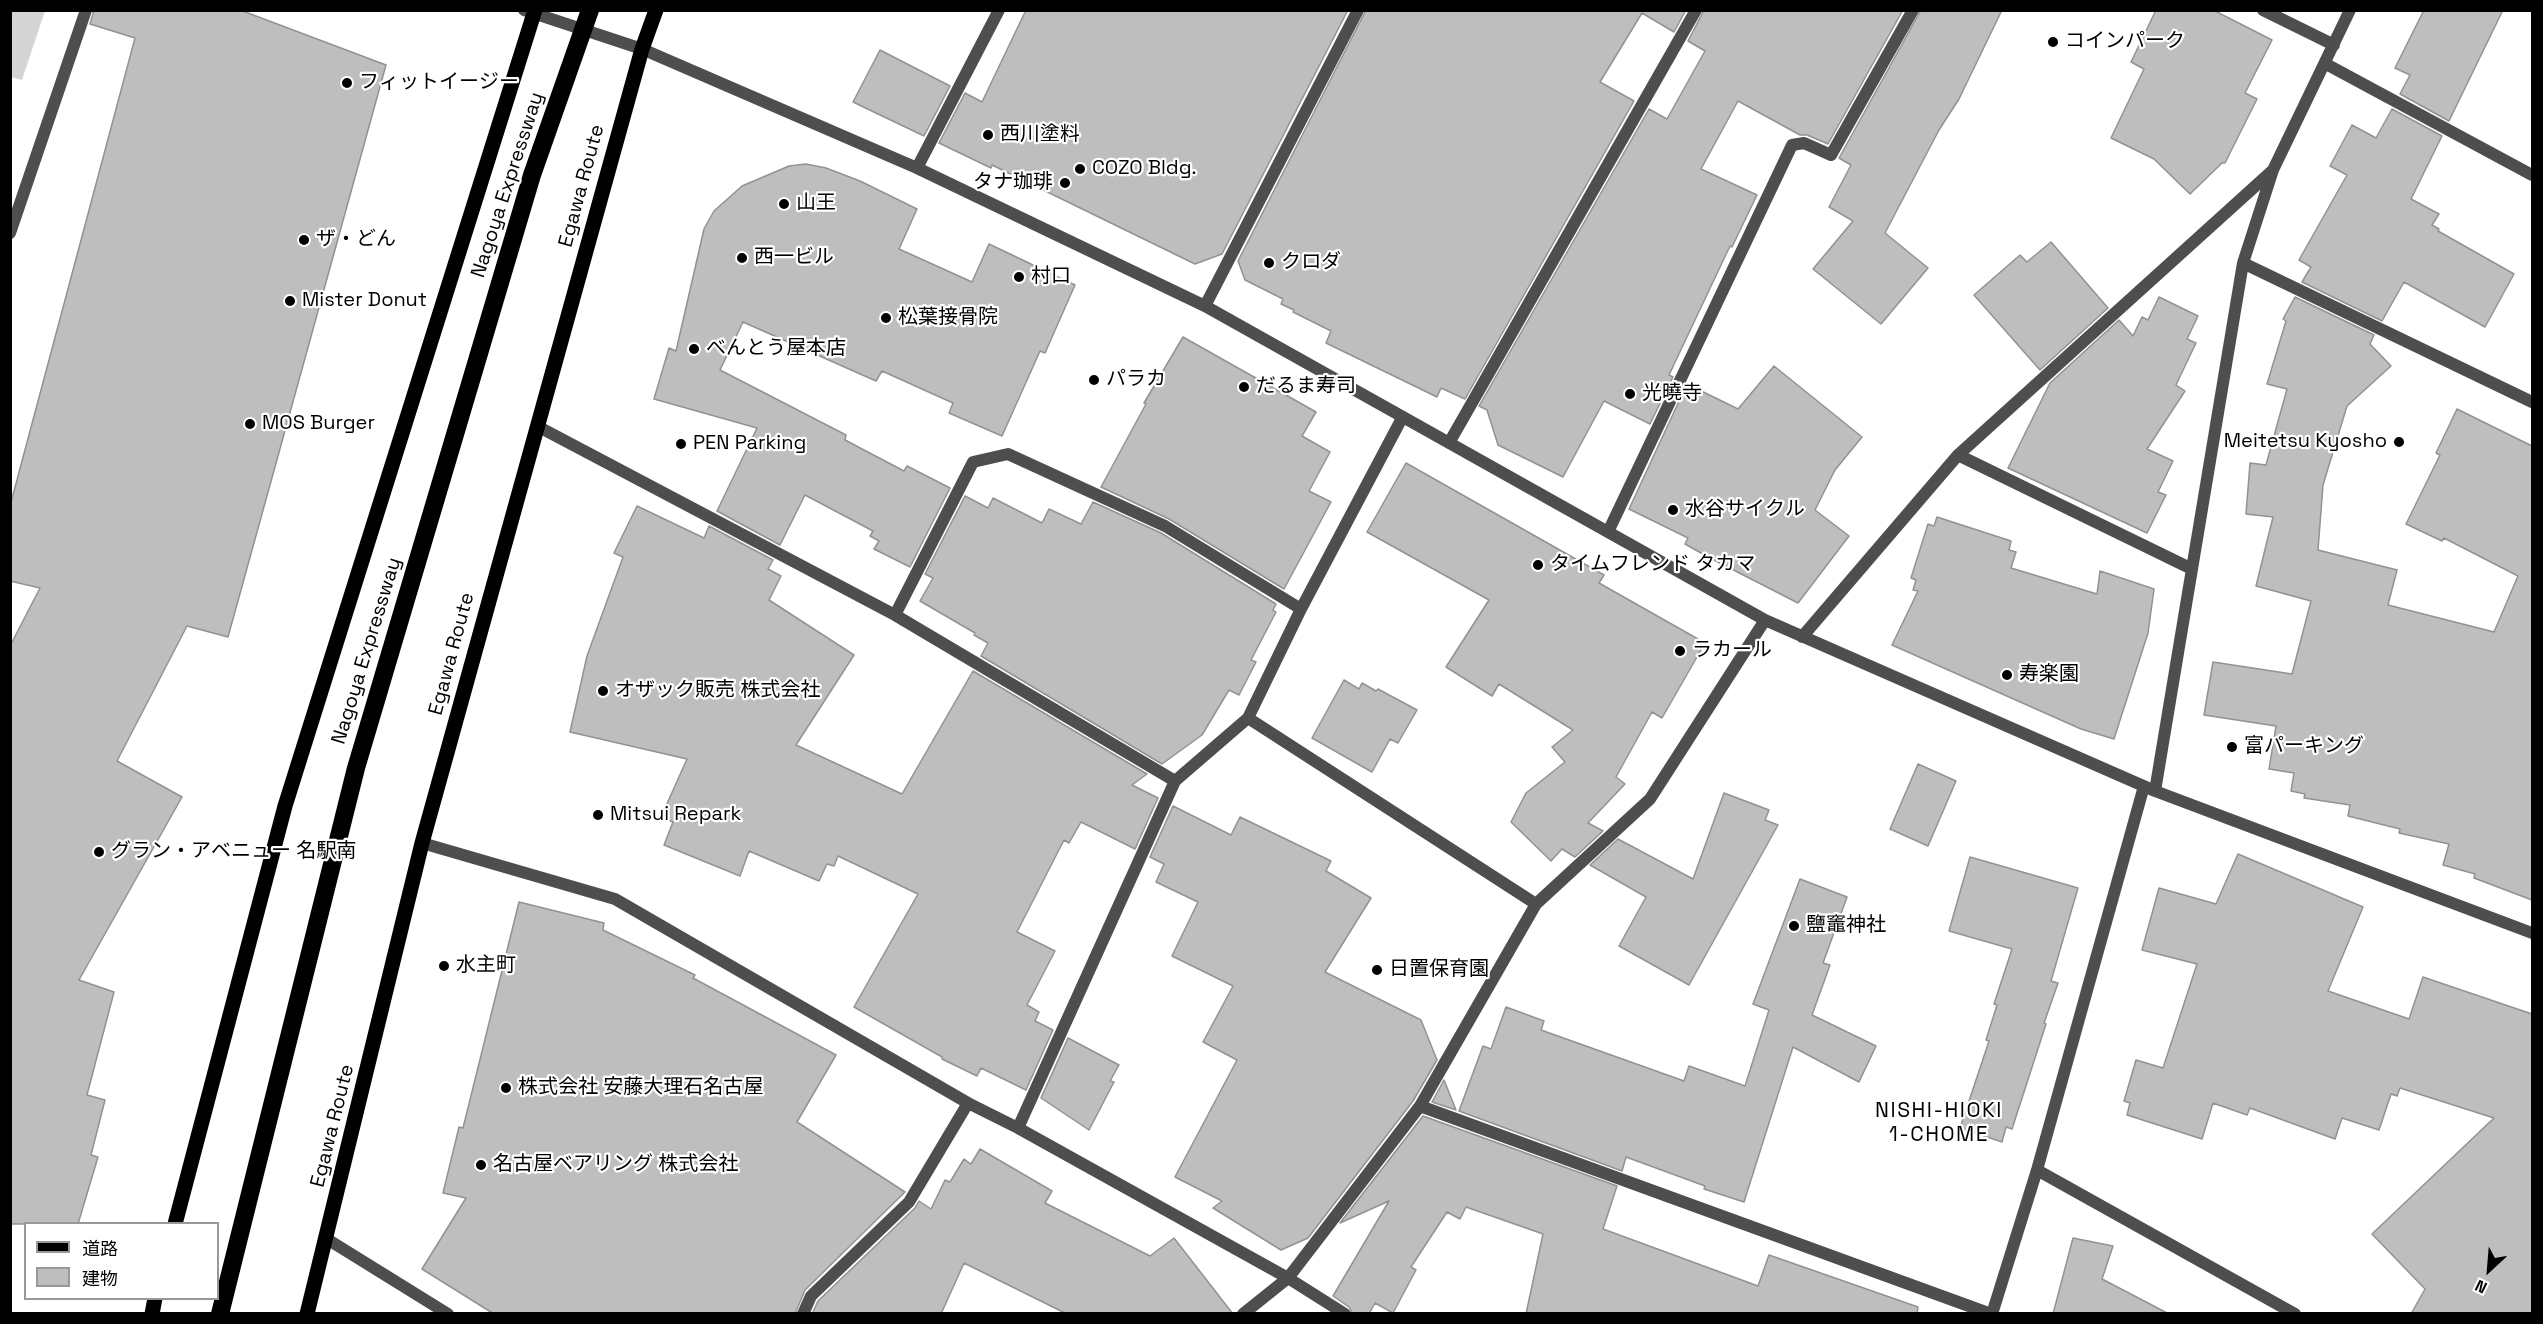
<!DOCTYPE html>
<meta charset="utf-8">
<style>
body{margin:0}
#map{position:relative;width:2543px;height:1324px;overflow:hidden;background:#fff;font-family:"Space Grotesk","Noto Sans JP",sans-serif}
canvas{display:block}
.frame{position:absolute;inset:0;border:12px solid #000;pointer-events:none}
.legend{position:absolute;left:24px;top:1222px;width:195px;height:78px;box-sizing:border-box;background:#fff;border:2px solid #999;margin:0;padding:8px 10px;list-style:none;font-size:18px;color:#000}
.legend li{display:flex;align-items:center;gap:12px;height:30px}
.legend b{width:30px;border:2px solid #999}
.north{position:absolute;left:2459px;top:1240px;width:60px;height:60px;-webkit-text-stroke:4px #fff;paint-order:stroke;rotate:206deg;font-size:16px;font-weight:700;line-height:24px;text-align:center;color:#000}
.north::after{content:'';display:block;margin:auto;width:21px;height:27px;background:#000;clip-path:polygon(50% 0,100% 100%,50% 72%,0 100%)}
</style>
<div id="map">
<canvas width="2543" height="1324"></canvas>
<div class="frame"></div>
<ul class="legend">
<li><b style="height:8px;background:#000"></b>道路</li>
<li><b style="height:16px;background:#bebebe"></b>建物</li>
</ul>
<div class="north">N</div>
</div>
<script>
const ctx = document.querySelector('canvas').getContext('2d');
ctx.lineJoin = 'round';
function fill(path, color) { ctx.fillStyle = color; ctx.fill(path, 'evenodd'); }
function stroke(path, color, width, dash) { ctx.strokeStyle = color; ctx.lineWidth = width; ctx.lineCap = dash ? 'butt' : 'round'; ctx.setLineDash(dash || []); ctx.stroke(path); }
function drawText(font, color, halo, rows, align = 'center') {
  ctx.font = font + ' "Space Grotesk","Noto Sans JP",sans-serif'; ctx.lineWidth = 4.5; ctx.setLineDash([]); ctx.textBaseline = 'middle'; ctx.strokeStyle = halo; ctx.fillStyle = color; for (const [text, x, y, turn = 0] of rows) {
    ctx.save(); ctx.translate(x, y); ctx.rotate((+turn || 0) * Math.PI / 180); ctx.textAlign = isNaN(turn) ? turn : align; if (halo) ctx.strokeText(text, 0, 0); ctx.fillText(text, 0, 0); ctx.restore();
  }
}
fill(new Path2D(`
 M11,10L45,11L22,80L11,77Z`), '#d5d5d5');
const building = new Path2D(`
 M94,10H240L386,65L228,637L187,626L117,761L182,797L79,980L114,992L87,1095L105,1100L91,1155L98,1157L78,1224H10V646L40,588L10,581V506L135,38L90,24Z
 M1026,10H1348L1222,254L1195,264L992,165L991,168L939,143L965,93L982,102Z
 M1366,10H1686L1674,32L1642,13L1600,82L1634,101L1465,399L1441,388L1437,397L1326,343L1331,331L1293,312L1294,310L1281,304L1283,299L1245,280L1238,261Z
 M1704,10H1903L1828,144L1807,135H1800L1738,101L1701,169L1757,195L1732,247L1730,246L1669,375L1673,377L1650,424L1604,401L1563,477L1498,445L1487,410L1479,406L1649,109L1667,119L1705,51L1688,41Z
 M1921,10H2002L1959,99L1939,130L1885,233L1928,268L1881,324L1813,269L1853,221L1829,207L1851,165L1839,158Z
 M2156,10H2213L2272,40L2245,93L2257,99L2225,163H2222L2190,194L2154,159L2111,138L2144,69L2131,62Z
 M2424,10H2503L2449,121L2400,94L2410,75L2395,68Z
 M880,50L950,86L924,136L853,102Z
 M2392,109L2442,136L2411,199L2439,214L2432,225L2439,229L2438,231L2514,274L2485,327L2404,282L2382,321L2302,282L2311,267L2299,260L2347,175L2330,166L2352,125L2376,138Z
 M806,164L826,168L860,181L917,209L899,249L972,282L989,244L1075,285L1045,353L1040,351L1002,436L949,413L953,403L882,371L876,381L743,322L720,370L846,435L845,440L904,471L907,466L950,488L910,567L874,549L879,541L870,536L873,531L805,495L780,545L717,511L757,428L654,399L669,348L676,351L704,229L714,211L742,186L789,166Z
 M2051,242L2108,308L2040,370L1974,295L2020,255L2027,262Z
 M2159,297L2198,316L2187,339L2196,343L2176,385L2185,391L2147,449L2173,461L2158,492L2166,495L2147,533L2008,468L2050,383L2119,320L2133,336L2142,317L2148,320Z
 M2295,297L2374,335L2370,344L2391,366L2347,406L2323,485L2318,550L2397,570L2388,605L2494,632L2518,576L2444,538L2442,541L2406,524L2440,455L2436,453L2457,409L2532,446V900L2474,878L2475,874L2443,865L2449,844L2399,833L2400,829L2348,816L2350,805L2304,798L2305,794L2291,791L2294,773L2269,769L2276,726L2204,715L2213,662L2292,674L2311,601L2256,586L2273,517L2246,514L2250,463L2266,465L2287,389L2267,384L2286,321L2283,319Z
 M1183,337L1316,412L1302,436L1330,452L1309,491L1331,502L1284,589L1169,519L1101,487L1146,404L1144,403Z
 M1774,366L1862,437L1835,470L1815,510L1849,536L1798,603L1710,558L1685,544L1688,538L1629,509L1687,384L1738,409Z
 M1406,463L1604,575L1599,583L1705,643L1662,718L1652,712L1616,777L1625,784L1588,823L1603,831L1575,857L1562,849L1551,861L1511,822L1526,793L1565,762L1552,747L1573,730L1499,684L1492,696L1446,667L1489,600L1367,532Z
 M965,496L988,508L993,498L1042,523L1049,509L1081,524L1093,502L1161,533L1276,604L1273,610L1276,612L1251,660L1256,662L1239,695L1229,690L1202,735L1162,764L981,656L988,643L974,635L975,633L920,601L933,578L925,574Z
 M637,506L704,538L709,526L773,560L768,569L781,576L769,600L854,655L796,745L902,794L973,671L1147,774L1132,785L1158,798L1135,849L1081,822L1069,843L1064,840L1017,932L1055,951L1027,1005L1039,1012L1035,1021L1053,1030L1026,1090L981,1068L977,1076L942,1059V1057L854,1007L918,894L838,856L834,866L827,864L819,881L749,851L740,876L664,845L673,822L661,817L687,759L570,732L587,656L623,557L614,553Z
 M1937,517L2011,541L2009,550L2016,552L2011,568L2097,594L2100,571L2154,589L2148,633L2114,739L2081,729L1892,645L1918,591L1913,590L1916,580L1911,578L1928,524L1934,526Z
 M1344,680L1359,689L1362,683L1376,691L1378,689L1417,710L1398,743L1390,739L1372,772L1312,738Z
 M1918,764L1956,781L1928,846L1890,829Z
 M1724,793L1769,810L1765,820L1778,825L1689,985L1619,946L1646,897L1590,865L1618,839L1693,879Z
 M1173,806L1231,835L1240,817L1331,861L1326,871L1371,898L1325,972L1421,1020L1437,1060L1413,1101L1308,1238L1281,1250L1213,1208L1222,1201L1175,1177L1237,1060L1203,1042L1233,986L1172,956L1198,902L1156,882L1164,864L1150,857Z
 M2238,854L2363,907L2328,991L2409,1019L2423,977L2532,1014V1314H2411L2425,1289L2372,1234L2494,1118L2400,1088L2397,1096L2391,1094L2379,1130L2342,1118L2335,1139L2250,1108L2247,1115L2213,1103L2202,1139L2127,1115L2130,1103L2124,1101L2136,1060L2163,1068L2197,964L2142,950L2159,888L2216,904Z
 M1970,857L2078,888L2051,981L2058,983L2044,1023L2046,1024L2012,1129L2006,1127L2002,1142L1960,1128L1989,1041L1986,1040L1997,1005L1994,1004L2012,949L1949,931Z
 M1800,879L1847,897L1823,963L1830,965L1812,1015L1876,1046L1859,1082L1793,1047L1744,1202L1704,1189L1705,1186L1626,1157L1622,1171L1459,1111L1483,1046L1491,1049L1506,1007L1544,1021L1541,1030L1684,1081L1689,1066L1745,1086L1769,1010L1753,1004Z
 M519,902L604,923L603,930L695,975L693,978L836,1055L797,1122L905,1192L805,1290L795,1314H494L422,1269L466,1198L443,1193L459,1127L463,1128Z
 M1068,1038L1119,1065L1110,1081L1114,1082L1089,1130L1041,1098Z
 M1444,1080L1456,1110L1432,1102Z
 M1423,1116L1617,1186L1603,1229L1758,1286L1769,1255L1918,1307L1917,1314H1526L1543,1234L1466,1207L1460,1219L1447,1212L1411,1267L1416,1270L1393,1313L1375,1303L1369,1314H1353L1349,1307L1333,1296L1389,1201L1340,1223Z
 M980,1149L1052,1191L1045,1203L1150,1256L1174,1238L1233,1314H1067L964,1263L941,1314H812L818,1301L915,1208L919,1201L931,1209L945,1180L950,1182L964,1159L971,1164Z
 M2073,1238L2113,1246L2102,1279L2169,1314H2053Z`);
fill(building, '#bebebe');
stroke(building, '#929292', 1.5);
stroke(new Path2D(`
 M2263,10L2334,45
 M642,49L917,168L1205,306L1765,620L2155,791L2532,933
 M2326,64L2532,175
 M917,168L999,10
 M2243,263L2532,402
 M1205,306L1358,10
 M537,426L895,615L1175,781
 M1449,443L1696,10
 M1958,455L2192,569
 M1608,532L1792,145L1804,143L1831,155L1913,10
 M895,615L973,462L1008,454L1165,526L1301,609
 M1802,637L1958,455L2272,171
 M1248,718L1536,904
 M2155,791L2243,263L2273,170L2350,10
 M422,843L615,899L968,1103L1018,1128L1288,1278L1345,1314
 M1420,1106L1991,1314
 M1018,1128L1175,781L1248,718L1301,609L1402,418
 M2037,1170L2295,1314
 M327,1239L448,1314
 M803,1314L811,1296L909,1202L968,1103
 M1243,1314L1288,1278L1420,1106L1536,904L1650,799L1765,620
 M1992,1314L2037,1170L2144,786`), '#4e4e4e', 12);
stroke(new Path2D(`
 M524,10L642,49
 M10,233L86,10`), '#4e4e4e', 12);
stroke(new Path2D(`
 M175,1224L285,806L535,10
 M152,1314L155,1298
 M307,1314L422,843L642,49L656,10`), '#000', 15);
stroke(new Path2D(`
 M220,1314L356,768L532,175L590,10`), '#000', 18);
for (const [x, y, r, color] of [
 [2053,42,6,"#000"],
 [347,83,6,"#000"],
 [988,135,6,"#000"],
 [1080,169,6,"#000"],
 [1065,183,6,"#000"],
 [784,204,6,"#000"],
 [304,240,6,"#000"],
 [742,258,6,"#000"],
 [1269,263,6,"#000"],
 [1019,277,6,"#000"],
 [290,301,6,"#000"],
 [886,318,6,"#000"],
 [694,349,6,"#000"],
 [1094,380,6,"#000"],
 [1244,387,6,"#000"],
 [1630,394,6,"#000"],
 [250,424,6,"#000"],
 [2399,442,6,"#000"],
 [681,444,6,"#000"],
 [1673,510,6,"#000"],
 [1538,565,6,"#000"],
 [1680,651,6,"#000"],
 [2007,675,6,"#000"],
 [603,691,6,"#000"],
 [2232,747,6,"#000"],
 [598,815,6,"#000"],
 [99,852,6,"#000"],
 [1794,926,6,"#000"],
 [444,966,6,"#000"],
 [1377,970,6,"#000"],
 [506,1088,6,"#000"],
 [481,1165,6,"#000"]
]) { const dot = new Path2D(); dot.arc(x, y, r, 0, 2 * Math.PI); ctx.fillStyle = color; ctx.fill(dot); stroke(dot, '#fff', 2); }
drawText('20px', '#000', '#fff', [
 ["コインパーク",2065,42],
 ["フィットイージー",359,83],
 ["西川塗料",1000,135],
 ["COZO Bldg.",1092,169],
 ["タナ珈琲",1053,183,"right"],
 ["山王",796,204],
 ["ザ・どん",316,240],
 ["西一ビル",754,258],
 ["クロダ",1281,263],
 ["村口",1031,277],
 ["Mister Donut",302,301],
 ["松葉接骨院",898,318],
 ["べんとう屋本店",706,349],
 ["パラカ",1106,380],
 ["だるま寿司",1256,387],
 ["光曉寺",1642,394],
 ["MOS Burger",262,424],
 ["Meitetsu Kyosho",2387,442,"right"],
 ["PEN Parking",693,444],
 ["水谷サイクル",1685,510],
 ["タイムフレンド タカマ",1550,565],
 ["ラカール",1692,651],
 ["寿楽園",2019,675],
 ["オザック販売 株式会社",615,691],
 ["富パーキング",2244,747],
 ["Mitsui Repark",610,815],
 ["グラン・アベニュー 名駅南",111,852],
 ["鹽竈神社",1806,926],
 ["水主町",456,966],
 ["日置保育園",1389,970],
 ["株式会社 安藤大理石名古屋",518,1088],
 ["名古屋ベアリング 株式会社",493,1165]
], 'left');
drawText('20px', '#000', '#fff', [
 ["Nagoya Expressway",508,185,-72],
 ["Egawa Route",582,186,-75],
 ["Nagoya Expressway",367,651,-73],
 ["Egawa Route",452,654,-75],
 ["Egawa Route",333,1126,-76]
]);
ctx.letterSpacing = '1.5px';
drawText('21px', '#000', '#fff', [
 ["NISHI-HIOKI",1939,1111],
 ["1-CHOME",1939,1135]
]);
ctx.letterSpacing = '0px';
</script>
